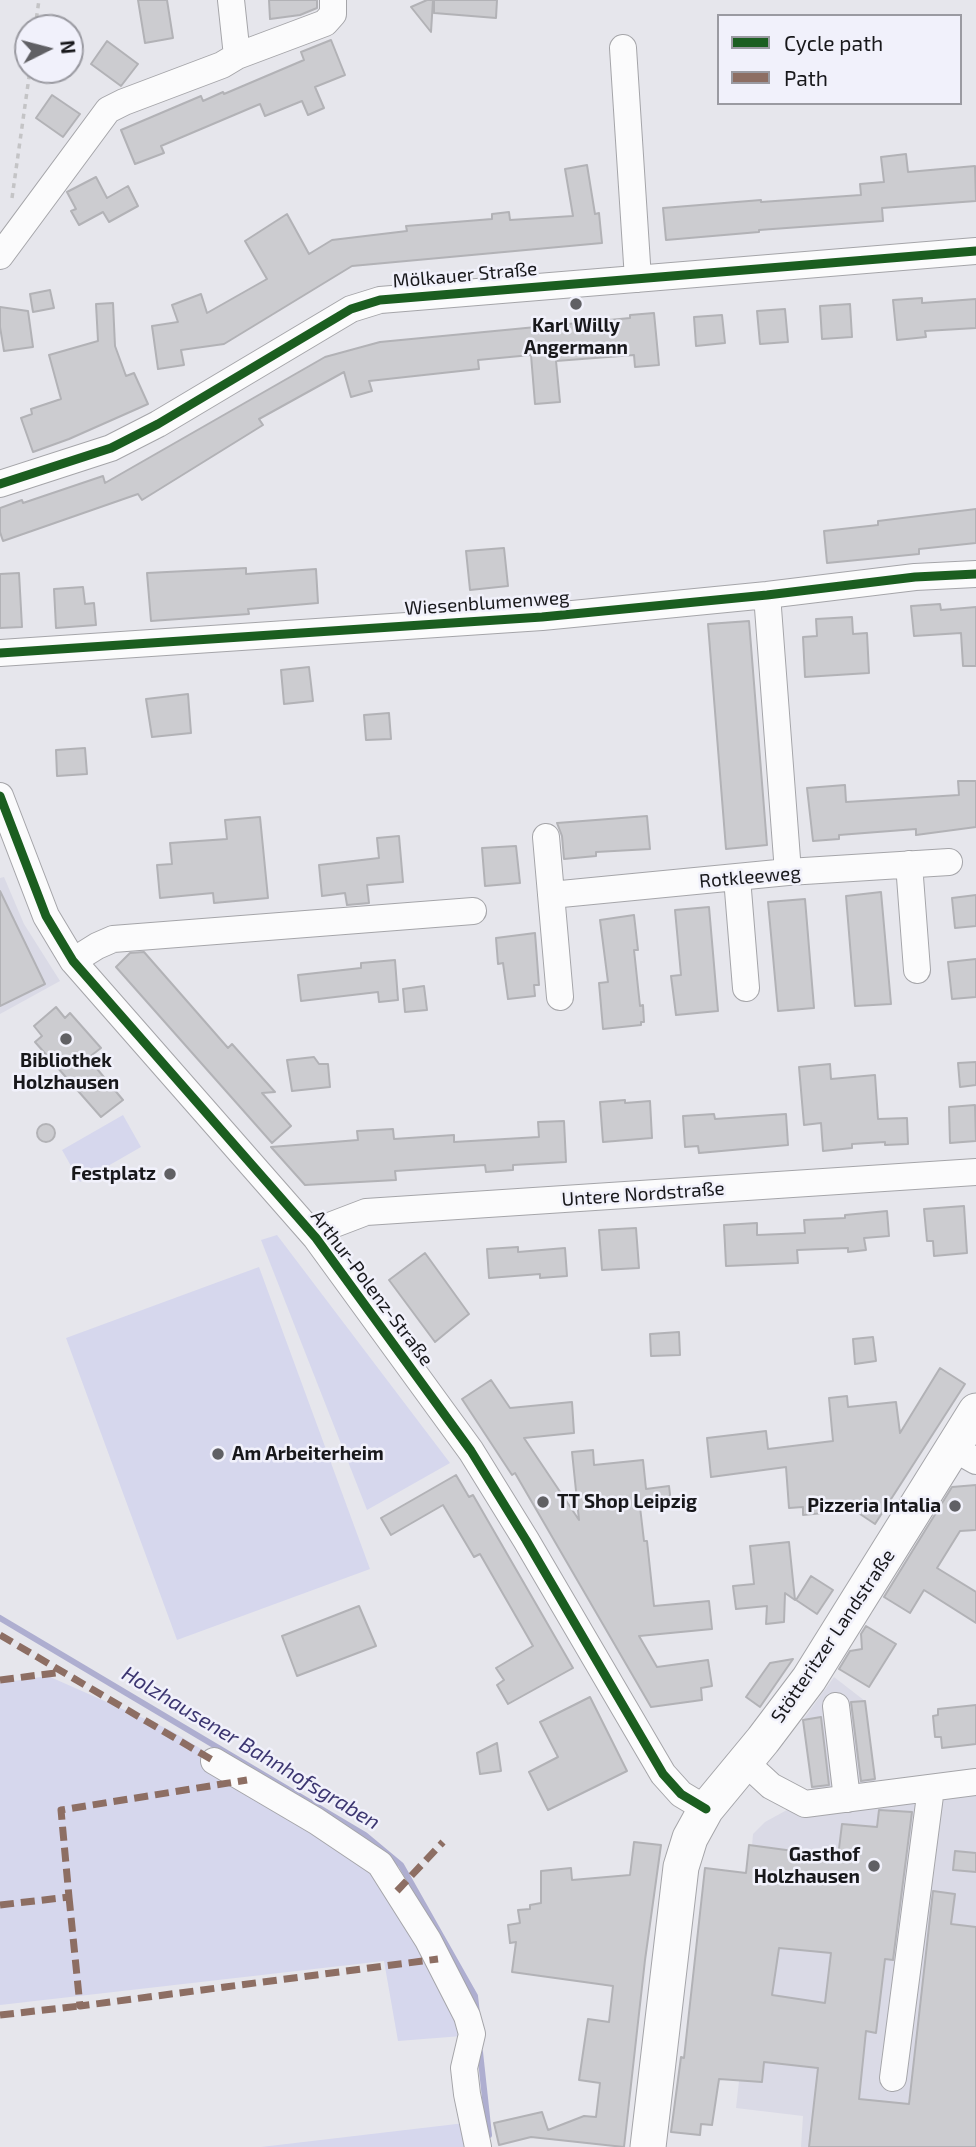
<!DOCTYPE html>
<meta charset="utf-8">
<style>
body{margin:0}
#map{position:relative;width:976px;height:2147px;overflow:hidden;background:#e6e6ec;font-family:"Exo 2",sans-serif}
canvas{display:block}
.legend{position:absolute;left:717px;top:14px;width:245px;height:91px;box-sizing:border-box;background:#f1f1fb;border:2px solid #9a9aa1;margin:0;padding:9px 12px;list-style:none;font-size:21px;color:#18181b}
.legend li{display:flex;align-items:center;gap:14px;height:35px}
.legend b{width:35px;border:2px solid #9a9aa1}
.north{position:absolute;left:14px;top:14px;width:70px;height:70px;box-sizing:border-box;background:#f1f1fb;border:2px solid #9a9aa1;border-radius:50%;rotate:84deg;font-size:19px;font-weight:700;line-height:28px;text-align:center;color:#18181b}
.north::after{content:'';display:block;margin:auto;width:24px;height:32px;background:#606064;clip-path:polygon(50% 0,100% 100%,50% 72%,0 100%)}
</style>
<div id="map">
<canvas width="976" height="2147"></canvas>
<ul class="legend">
<li><b style="height:9px;background:#1b5e20"></b>Cycle path</li>
<li><b style="height:9px;background:#8d6e63"></b>Path</li>
</ul>
<div class="north">N</div>
</div>
<script>
const ctx = document.querySelector('canvas').getContext('2d');
ctx.lineJoin = 'round';
function fill(path, color) { ctx.fillStyle = color; ctx.fill(path, 'evenodd'); }
function stroke(path, color, width, dash) { ctx.strokeStyle = color; ctx.lineWidth = width; ctx.lineCap = dash ? 'butt' : 'round'; ctx.setLineDash(dash || []); ctx.stroke(path); }
function drawText(font, color, halo, rows, align = 'center') {
  ctx.font = font + ' "Exo 2",sans-serif'; ctx.lineWidth = 5; ctx.setLineDash([]); ctx.textBaseline = 'middle'; ctx.strokeStyle = halo; ctx.fillStyle = color; for (const [text, x, y, turn = 0] of rows) {
    ctx.save(); ctx.translate(x, y); ctx.rotate((+turn || 0) * Math.PI / 180); ctx.textAlign = isNaN(turn) ? turn : align; if (halo) ctx.strokeText(text, 0, 0); ctx.fillText(text, 0, 0); ctx.restore();
  }
}
fill(new Path2D(`
 M4,877L24,924L60,981L0,1014V878Z
 M834,1677L865,1701L876,1785L813,1793L803,1720Z
 M976,1777V2147H801L803,2116L736,2108L753,1956L743,1951L753,1834L765,1822L807,1799Z`), '#dadae6');
fill(new Path2D(`
 M123,1115L141,1147L80,1182L62,1150Z
 M277,1235L450,1463L367,1510L261,1240Z
 M259,1267L370,1569L177,1640L66,1338Z
 M48,1676L170,1730L380,1858L462,2036L398,2041L384,1961L0,2005V1683Z
 M465,2123L469,2147H261Z`), '#d6d7ed');
stroke(new Path2D(`
 M0,1618L365,1835L401,1865L475,1996L477,2013
 M480,2052L489,2135`), '#aeaed0', 6);
const building = new Path2D(`
 M138,0H167L173,38L145,43Z
 M269,0H317V8L300,15L270,19Z
 M427,0H433L431,32L411,7Z
 M434,0H497L496,18L434,13Z
 M331,40L345,75L315,87L324,108L308,115L302,101L265,116L260,104L161,146L164,153L135,164L121,130L201,96L203,101L223,92L224,94L304,60L301,52Z
 M107,41L138,64L121,86L91,64Z
 M52,95L80,114L63,137L36,118Z
 M906,154L908,172L975,166L976,201L882,208L883,221L759,230V232L666,240L663,208L761,200V202L861,195L860,184L884,182L881,157Z
 M587,165L595,214L599,213L602,243L352,266L224,344L181,350L184,365L158,369L152,326L178,322L172,305L201,294L207,313L267,279L245,241L287,214L309,254L332,240L407,231L406,226L492,219V214L509,212L510,220L573,216L565,169Z
 M96,177L107,198L128,186L138,206L109,222L103,212L79,225L71,211L76,209L67,192Z
 M50,290L54,308L33,312L30,294Z
 M922,298V303L976,299V328L925,331L926,337L897,340L893,300Z
 M113,303L115,346L126,376L134,373L148,404L69,439L33,452L21,418L32,414L31,409L61,399L49,355L98,341L96,304Z
 M850,304L852,337L822,339L820,306Z
 M0,307L28,311L33,347L4,351L0,327Z
 M785,309L788,342L760,344L757,311Z
 M654,313L659,365L635,367L634,355L556,361L560,402L535,404L531,355L478,360L479,369L369,381L372,391L351,397L344,372L259,419L263,425L142,500L138,494L3,541L0,532V508L22,500L23,503L103,476L105,483L325,357L380,342L630,318V315Z
 M722,315L725,343L696,346L694,317Z
 M976,509V543L919,549V554L827,563L824,531L878,525V521Z
 M504,548L508,586L470,590L466,551Z
 M246,568V574L316,569L318,603L248,609L249,614L151,621L147,573Z
 M19,573L22,627L0,628V574Z
 M83,587L85,604L94,603L96,625L56,628L54,589Z
 M940,604L941,610L976,607V666H963L961,633L914,636L911,606Z
 M852,617L853,634L867,633L869,673L805,677L803,637L817,636L816,619Z
 M749,621L767,845L726,849L708,624Z
 M309,667L313,701L284,704L281,670Z
 M188,694L191,733L152,737L146,699Z
 M389,713L391,739L366,740L364,715Z
 M85,748L87,774L57,776L56,750Z
 M958,781H976V827L916,835V829L839,835V839L813,841L807,788L845,785L846,802L959,795Z
 M647,816L650,849L596,852V856L564,859L562,836L557,823Z
 M260,817L268,898L214,903L213,893L160,898L157,865L172,864L170,843L227,839L225,820Z
 M399,836L403,882L367,885L369,903L347,905L345,893L322,896L319,865L379,858L377,838Z
 M516,846L520,883L485,886L482,848Z
 M0,891L45,984L0,1006Z
 M881,892L891,1004L855,1006L846,896Z
 M976,895V926L955,928L952,898Z
 M805,899L814,1008L778,1011L768,902Z
 M709,907L718,1011L676,1015L671,976L681,975L675,910Z
 M634,915L638,950H634L640,1006L643,1005L644,1022H641V1025L603,1029L599,983L608,982L600,920Z
 M535,933L539,985H534L535,996L508,999L503,963L498,964L496,938Z
 M144,952L228,1048L232,1044L275,1092L262,1093L291,1126L272,1143L116,967L130,953Z
 M976,959V997L952,999L948,962Z
 M395,960L398,1000L379,1002L378,992L301,1001L298,975L361,968V963Z
 M424,986L427,1010L405,1012L403,989Z
 M56,1007L65,1018L70,1013L101,1048L88,1058L123,1100L101,1117L35,1042L42,1036L34,1026Z
 M314,1057L319,1064H328L330,1087L292,1091L287,1060Z
 M976,1062V1085L960,1087L958,1063Z
 M830,1064L831,1079L875,1075L878,1119L907,1118L908,1144L885,1145V1142L852,1144V1148L823,1151L821,1123L804,1125L799,1067Z
 M625,1100V1103L650,1101L652,1138L603,1142L600,1102Z
 M975,1105L976,1141L950,1143L949,1107Z
 M714,1114L715,1119L786,1114L788,1145L699,1153L698,1146L685,1147L683,1116Z
 M564,1121L566,1162L513,1165V1170L486,1172L485,1165L395,1171L396,1180L305,1185L271,1147L358,1140L357,1131L393,1129L394,1139L454,1135V1142L539,1137L538,1122Z
 M37 1133a9 9 0 1 1 18 0a9 9 0 1 1-18 0Z
 M964,1206L967,1253L934,1256L933,1241H927L924,1209Z
 M887,1211L889,1236L864,1238L866,1250L848,1252V1248L797,1250L798,1263L726,1266L724,1225L757,1223V1235L805,1233L804,1220L845,1218V1215Z
 M636,1228L639,1268L602,1270L599,1230Z
 M518,1247V1252L565,1248L567,1276L540,1278V1274L489,1278L487,1249Z
 M425,1253L469,1314L435,1342L389,1280Z
 M679,1332L680,1355L651,1356L650,1334Z
 M873,1337L876,1361L855,1364L853,1339Z
 M940,1368L965,1384L875,1524L854,1510L803,1515V1507L789,1508L786,1467L711,1477L707,1438L766,1431L768,1449L833,1441L829,1398L847,1396L848,1407L896,1402L900,1433Z
 M491,1380L510,1408L572,1402L574,1433L524,1438L579,1520L572,1452L593,1450L594,1465L643,1460L646,1489L669,1486L671,1503L640,1507L644,1541H647L654,1606L709,1601L712,1629L639,1636L657,1667L708,1660L712,1686L701,1688L702,1700L651,1707L515,1473L512,1475L462,1399Z
 M456,1475L469,1497L473,1495L573,1668L508,1704L497,1685L504,1680L496,1668L533,1646L480,1554L474,1557L443,1505L391,1535L381,1518Z
 M976,1485V1530L960,1531L937,1568L976,1592V1623L924,1590L910,1613L884,1597L952,1487Z
 M789,1542L795,1600L785,1593L784,1622L766,1624L767,1606L736,1609L733,1586L754,1584L750,1546Z
 M811,1576L833,1590L817,1614L796,1600Z
 M359,1606L376,1646L297,1676L282,1636Z
 M866,1626L896,1644L869,1687L839,1669L850,1651L862,1649L861,1634Z
 M793,1659L760,1707L746,1697L770,1663Z
 M590,1697L627,1771L548,1810L529,1772L558,1757L540,1722Z
 M865,1701L875,1779L861,1781L851,1702Z
 M976,1705V1744L942,1748L941,1737H935L933,1716L938,1715V1709Z
 M821,1717L829,1785L812,1787L803,1720Z
 M497,1743L501,1771L480,1774L477,1753Z
 M879,1810L912,1812L893,1960L885,1959L876,2033L866,2031L859,2099L909,2104L933,1891L955,1894L951,1924L976,1927V2147H809L818,2068L764,2062L762,2082L719,2079L712,2125L701,2124L700,2135L671,2132L681,2057L684,2058L705,1868L746,1873L749,1845L838,1857L842,1824L877,1827ZM779,1948L831,1953L825,2003L772,1995Z
 M634,1842L661,1845L645,1960L624,2147L531,2137L499,2145L494,2123L542,2112L548,2130L584,2116L596,2117L600,2083L579,2080L588,2019L609,2022L613,1986L512,1972L516,1942L510,1943L508,1925L520,1923L518,1910L530,1909V1905L541,1903V1871L571,1868L572,1880L630,1875Z
 M955,1851L976,1853V1872L953,1870Z`);
fill(building, '#ccccd0');
stroke(building, '#b2b2b6', 2);
const minor = new Path2D(`
 M231,0L237,56
 M623,48L638,279
 M0,256L108,110L124,102L222,65L237,56L325,23L333,14V0
 M0,484L111,448L158,424L351,309L380,300L976,251
 M767,595L788,872
 M0,653L542,617L767,595L915,577L976,574
 M0,796L46,916L73,961L316,1238L471,1451L526,1540L663,1774L681,1794L706,1809
 M546,837L560,997
 M909,864L917,970
 M737,878L746,988
 M551,895L788,872L949,862
 M73,961L97,946L113,939L473,911
 M316,1238L332,1225L366,1212L976,1172
 M953,1448L976,1461
 M836,1706L847,1799
 M214,1761L316,1821L380,1864L428,1940L467,2016L472,2034L464,2068L467,2094L478,2147
 M745,1762L771,1786L805,1804L976,1782
 M893,2078L931,1788`);
const major = new Path2D(`
 M648,2147L681,1867L690,1838L706,1809L763,1740L809,1679L976,1411`);
stroke(minor, '#a5a5a9', 28);
stroke(major, '#a5a5a9', 37);
stroke(new Path2D(`
 M35,28L39,0
 M12,198L30,70`), '#c4c4c6', 3.5, [5, 5]);
stroke(minor, '#fbfbfc', 26);
stroke(major, '#fbfbfc', 35);
stroke(new Path2D(`
 M0,1635L214,1761
 M0,1680L63,1672
 M397,1891L443,1842
 M69,1897L80,2006L438,1959
 M0,1905L69,1897L61,1810L247,1780
 M0,2015L80,2006`), '#8d6e63', 7, [14, 7]);
stroke(new Path2D(`
 M0,484L111,448L158,424L351,309L380,300L976,251
 M0,653L542,617L767,595L915,577L976,574
 M0,796L46,916L73,961L316,1238L471,1451L526,1540L663,1774L681,1794L706,1809`), '#1b5e20', 9);
for (const [x, y, r, color] of [
 [576,304,7,"#606064"],
 [66,1039,7,"#606064"],
 [170,1174,7,"#606064"],
 [218,1454,7,"#606064"],
 [543,1502,7,"#606064"],
 [955,1506,7,"#606064"],
 [874,1866,7,"#606064"]
]) { const dot = new Path2D(); dot.arc(x, y, r, 0, 2 * Math.PI); ctx.fillStyle = color; ctx.fill(dot); stroke(dot, '#f1f1fb', 2.5); }
drawText('19px', '#18181b', '#f1f1fb', [
 ["Mölkauer Straße",465,275,-5],
 ["Wiesenblumenweg",487,603,-4],
 ["Rotkleeweg",750,877,-5],
 ["Untere Nordstraße",643,1194,-4],
 ["Arthur-Polenz-Straße",372,1288,53],
 ["Stötteritzer Landstraße",833,1636,-56]
]);
drawText('bold 19px', '#18181b', '#f1f1fb', [
 ["Karl Willy",576,326,"center"],
 ["Angermann",576,348,"center"],
 ["Bibliothek",66,1061,"center"],
 ["Holzhausen",66,1083,"center"],
 ["Festplatz",156,1174],
 ["Am Arbeiterheim",232,1454,"left"],
 ["TT Shop Leipzig",557,1502,"left"],
 ["Pizzeria Intalia",941,1506],
 ["Gasthof",860,1855],
 ["Holzhausen",860,1877]
], 'right');
drawText('italic 21px', '#3c3671', '#f1f1fb', [
 ["Holzhausener Bahnhofsgraben",251,1748,31]
]);
</script>
